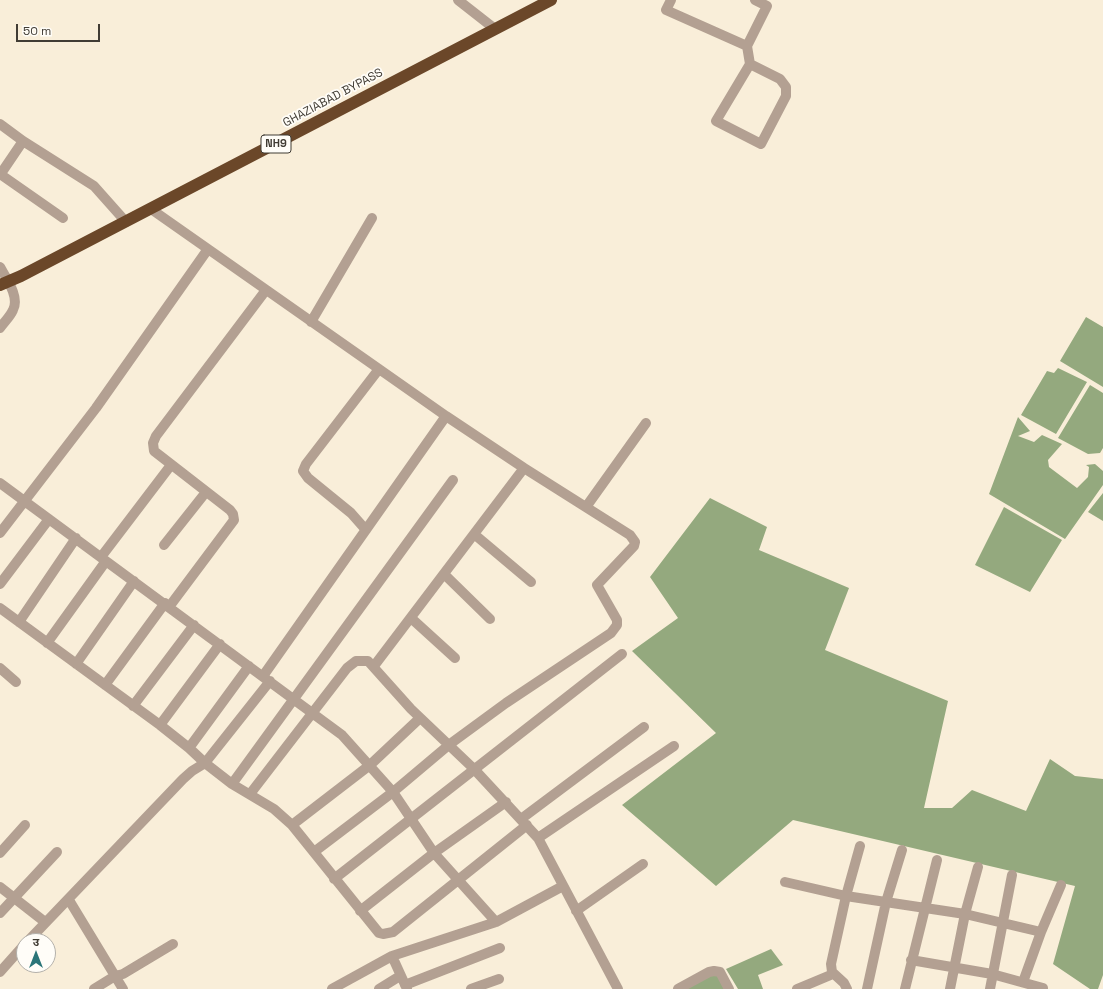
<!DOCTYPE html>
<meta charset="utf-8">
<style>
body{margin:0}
#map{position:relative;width:1103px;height:989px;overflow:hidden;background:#f9eed9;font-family:"Space Grotesk","Noto Sans Devanagari",sans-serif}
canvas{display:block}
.north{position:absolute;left:16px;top:933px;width:40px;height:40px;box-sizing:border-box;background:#fffdf8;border:1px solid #b3b0aa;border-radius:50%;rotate:0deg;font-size:11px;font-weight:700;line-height:16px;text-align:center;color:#413c34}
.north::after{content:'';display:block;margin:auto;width:14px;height:18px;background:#2b7578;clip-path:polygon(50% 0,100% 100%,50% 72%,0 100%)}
.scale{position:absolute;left:16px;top:24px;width:84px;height:18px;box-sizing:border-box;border:2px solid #413c34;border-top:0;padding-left:5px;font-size:12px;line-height:14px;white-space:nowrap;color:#413c34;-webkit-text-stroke:3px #fffdf8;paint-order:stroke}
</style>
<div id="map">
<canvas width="1103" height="989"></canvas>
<div class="north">उ</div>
<div class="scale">50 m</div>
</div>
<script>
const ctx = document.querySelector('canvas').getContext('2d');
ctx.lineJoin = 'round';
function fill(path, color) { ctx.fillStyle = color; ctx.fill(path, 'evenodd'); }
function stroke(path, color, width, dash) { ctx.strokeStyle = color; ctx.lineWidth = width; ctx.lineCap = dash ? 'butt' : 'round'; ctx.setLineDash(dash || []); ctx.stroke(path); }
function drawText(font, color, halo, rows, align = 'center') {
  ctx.font = font + ' "Space Grotesk",sans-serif'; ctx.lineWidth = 3.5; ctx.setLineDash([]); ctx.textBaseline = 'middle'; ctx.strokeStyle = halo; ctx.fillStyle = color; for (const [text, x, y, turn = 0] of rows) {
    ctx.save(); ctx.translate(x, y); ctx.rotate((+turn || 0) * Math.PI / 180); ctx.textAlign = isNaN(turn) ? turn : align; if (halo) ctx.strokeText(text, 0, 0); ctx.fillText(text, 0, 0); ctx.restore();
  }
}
fill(new Path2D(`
 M1086,317L1103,327V387L1060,361Z
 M1058,368L1087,382L1056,434L1021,415L1047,371L1054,373Z
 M1090,385L1103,393V448L1100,453L1088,454L1058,438Z
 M1018,417L1030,431L1018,436L1034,442L1042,435L1062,444L1048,460L1049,467L1077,488L1088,477L1089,467L1086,465L1095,464L1103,471V485L1065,539L989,494Z
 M1103,493V521L1088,512Z
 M710,498L767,527L759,550L849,588L825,650L948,701L924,808H952L972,790L1026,811L1050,759L1075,776L1103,779V975L1098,989H1090L1053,964L1075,886L793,820L716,886L622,805L716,733L632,651L678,618L650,577Z
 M1004,507L1062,540L1030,592L975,565Z
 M771,949L783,965L758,975L763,989H738L726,969Z
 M714,969L725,989H683Z`), '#94a97e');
stroke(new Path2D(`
 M458,0L495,29
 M671,0L666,10L747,46L767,6L755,0
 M747,46L750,64L716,121L761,144L786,96V87L780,79L750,64
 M0,124L23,141L94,186L126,222
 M0,174L63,218
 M0,175L23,141
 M151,209L446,416L524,468L630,535L635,542L634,546L597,585L617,620V625L611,633L506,703L450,744L393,792L314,852
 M0,267C6,278 20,297 13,310C10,317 4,322 0,328
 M311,322L372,218
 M0,483L342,735L393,792L434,853L496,922
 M586,507L646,423
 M366,530L351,513L308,478L303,471L306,464L379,369
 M0,533L96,408L208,249
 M474,534L531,582
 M164,545L206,492
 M101,557L171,465
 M444,574L490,619
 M0,584L49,519
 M169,607L234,520L233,514L230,510L154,451L153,443L156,436L266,290
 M0,608L160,725L189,748L205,763L232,784L274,809L292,825L379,933L383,934L393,932L527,825
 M411,618L455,658
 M19,622L76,538
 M47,643L106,561
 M76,664L134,581
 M374,666L524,468
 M0,668L16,682
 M263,676L446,416
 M105,685L165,603
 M133,706L194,625
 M160,725L220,644
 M189,748L249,666
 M232,784L453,480
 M250,794L347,668L356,661H368L411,709L474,769L538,838L618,989
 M521,819L644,727
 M292,825L370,765L420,718
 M538,838L674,746
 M0,853L25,825
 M334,879L622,654
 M785,882L846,896L965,914L1041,932
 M0,887L45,922
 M69,900L123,989
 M360,911L434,853L506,802
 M576,911L643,864
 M0,913L57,852
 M28,941L183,779L192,771L205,763L270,681
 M392,956L407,989
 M911,960L992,974L1043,988
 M0,972L24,945
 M1023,982L1041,932L1061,885
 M405,985L500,948
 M94,989L115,976L123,974L173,944
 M332,989L392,956L496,922L563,886
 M379,989L400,976
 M471,989L499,979
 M678,989L709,972L714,971L720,972L729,989
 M797,989L833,974
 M847,989L844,983L832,972L831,964L846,896L860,846
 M867,989L886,902L902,850
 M905,989L937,860
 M950,989L965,914L978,867
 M990,989L1012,875`), '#b3a092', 10);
stroke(new Path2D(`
 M0,285L21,276L551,0`), '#6b4729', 12);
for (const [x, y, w] of [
 [276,144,30]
]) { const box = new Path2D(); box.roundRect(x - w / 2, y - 9, w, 18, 3); ctx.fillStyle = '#fffdf8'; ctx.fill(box); stroke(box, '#413c34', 1); }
drawText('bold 11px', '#413c34', null, [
 ["NH9",276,144]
]);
drawText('12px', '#413c34', '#fffdf8', [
 ["GHAZIABAD BYPASS",333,98,-28]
]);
</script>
